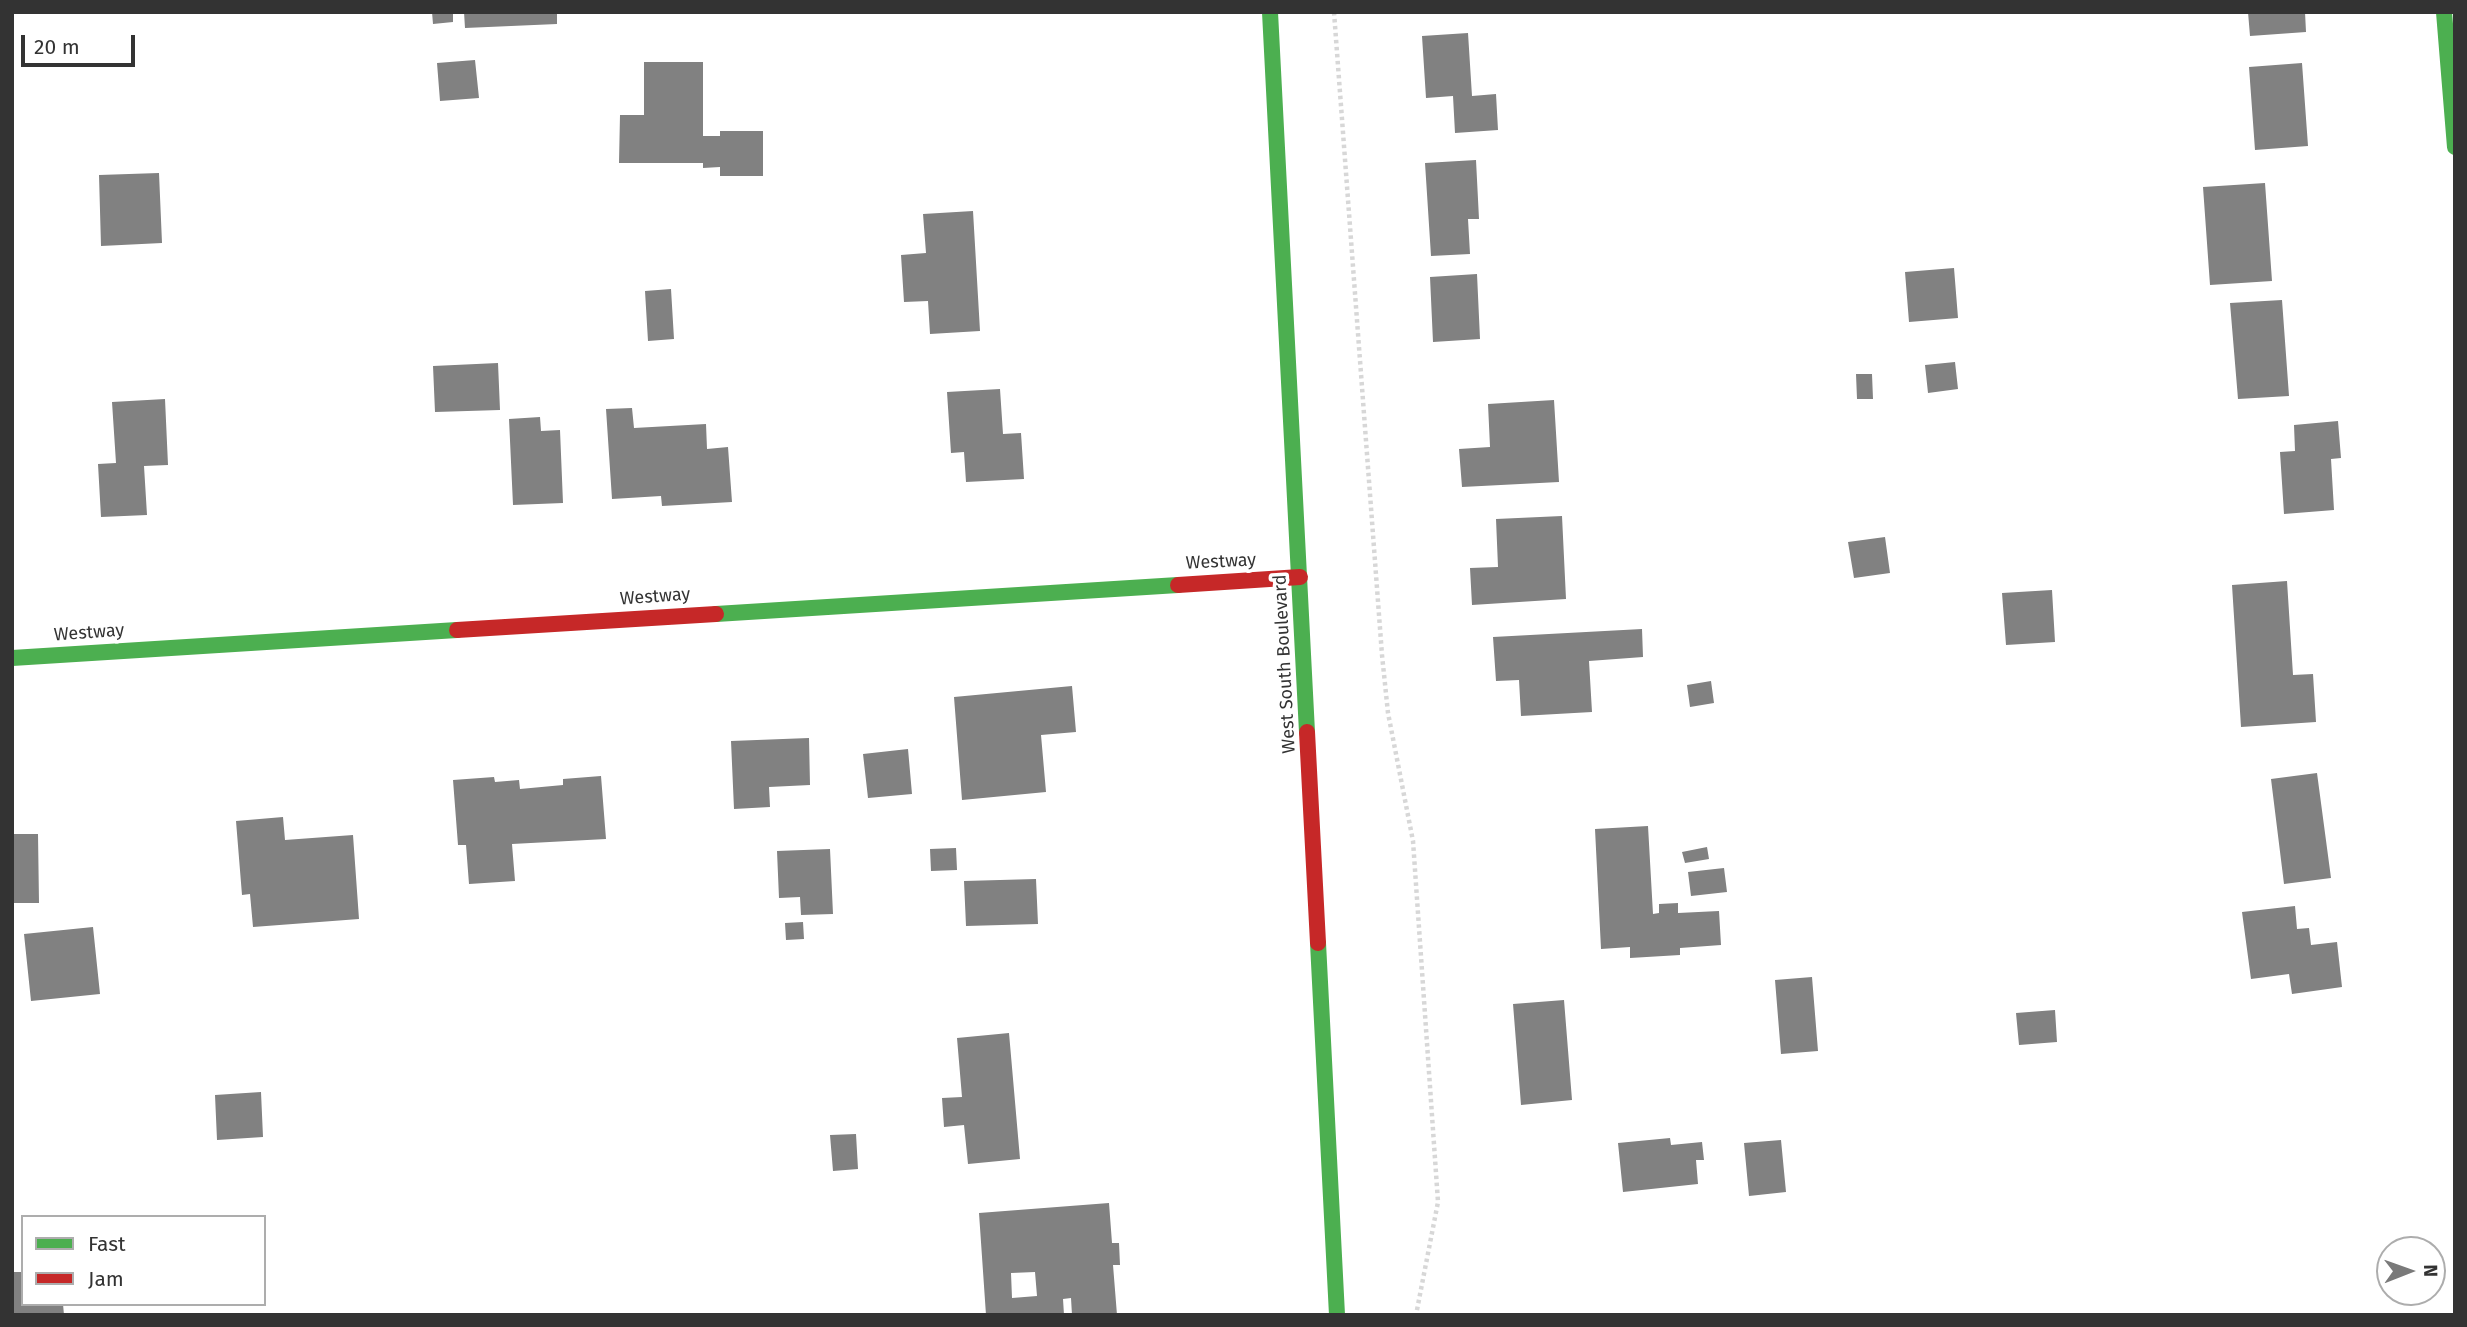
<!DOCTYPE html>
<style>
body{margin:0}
#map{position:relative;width:2467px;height:1327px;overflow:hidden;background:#fff;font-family:"Fira Sans",sans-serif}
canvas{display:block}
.frame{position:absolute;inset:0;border:14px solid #333;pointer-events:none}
.legend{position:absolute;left:21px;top:1215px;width:245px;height:91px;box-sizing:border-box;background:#fff;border:2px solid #adadad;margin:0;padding:9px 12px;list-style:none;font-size:21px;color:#333}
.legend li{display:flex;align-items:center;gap:14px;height:35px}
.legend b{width:35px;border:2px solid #adadad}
.north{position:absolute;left:2376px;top:1236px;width:70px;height:70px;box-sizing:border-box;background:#fff;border:2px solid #adadad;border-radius:50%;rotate:89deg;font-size:19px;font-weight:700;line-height:28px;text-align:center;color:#333}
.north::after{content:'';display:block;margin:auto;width:24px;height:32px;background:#7a7a7a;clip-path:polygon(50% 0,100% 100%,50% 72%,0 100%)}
.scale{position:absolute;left:21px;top:35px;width:114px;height:32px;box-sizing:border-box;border:4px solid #333;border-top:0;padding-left:9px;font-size:21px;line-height:24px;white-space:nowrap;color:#333;-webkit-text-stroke:5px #fff;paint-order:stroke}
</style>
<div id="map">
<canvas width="2467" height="1327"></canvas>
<div class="frame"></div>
<ul class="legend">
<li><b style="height:9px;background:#4caf50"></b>Fast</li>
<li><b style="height:9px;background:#c62828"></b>Jam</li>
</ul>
<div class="north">N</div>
<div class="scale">20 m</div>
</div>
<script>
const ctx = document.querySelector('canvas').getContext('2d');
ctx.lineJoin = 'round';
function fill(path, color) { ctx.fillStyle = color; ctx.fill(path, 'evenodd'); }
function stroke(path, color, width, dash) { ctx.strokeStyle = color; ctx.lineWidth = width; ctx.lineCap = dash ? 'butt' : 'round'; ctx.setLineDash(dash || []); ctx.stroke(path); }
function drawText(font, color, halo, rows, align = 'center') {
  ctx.font = font + ' "Fira Sans",sans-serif'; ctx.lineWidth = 7; ctx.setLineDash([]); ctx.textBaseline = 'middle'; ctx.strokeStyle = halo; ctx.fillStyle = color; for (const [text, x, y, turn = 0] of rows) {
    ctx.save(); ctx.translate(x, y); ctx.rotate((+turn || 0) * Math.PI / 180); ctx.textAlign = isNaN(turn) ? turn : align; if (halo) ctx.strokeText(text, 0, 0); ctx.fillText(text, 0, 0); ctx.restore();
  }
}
fill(new Path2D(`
 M432,12H453V22L433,24Z
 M464,12H557V24L465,28Z
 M2248,12H2305L2306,32L2250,36Z
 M1468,33L1472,96L1496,94L1498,130L1455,133L1453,96L1426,98L1422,36Z
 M475,60L479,98L440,101L437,63Z
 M644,62H703V136H720V131H763V176H720V167L703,168V163H619L620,115H644Z
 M2302,63L2308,146L2255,150L2249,67Z
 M1476,160L1479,219H1468L1470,254L1431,256L1425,163Z
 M159,173L162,243L101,246L99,175Z
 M2265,183L2272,281L2210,285L2203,187Z
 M973,211L980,331L930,334L928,301L904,302L901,255L926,253L923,214Z
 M1954,268L1958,318L1909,322L1905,272Z
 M1477,274L1480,339L1433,342L1430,277Z
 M671,289L674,339L648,341L645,291Z
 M2282,300L2289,396L2238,399L2230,303Z
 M1955,362L1958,389L1928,393L1925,365Z
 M498,363L500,410L435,412L433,366Z
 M1856,374H1872L1873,399H1857Z
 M1000,389L1003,434L1021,433L1024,479L966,482L964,452L951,453L947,392Z
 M165,399L168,465L144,466L147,515L101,517L98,464L116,463L112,402Z
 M1554,400L1559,482L1462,487L1459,449L1490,447L1488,404Z
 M632,408L634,428L706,424L707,449L728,447L732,502L662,506L661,496L612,499L606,409Z
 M540,417L541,431L560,430L563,503L513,505L509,419Z
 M2338,421L2341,458L2331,459L2334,510L2284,514L2280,452L2295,451L2294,425Z
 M1562,516L1566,599L1472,605L1470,568L1498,567L1496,519Z
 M1885,537L1890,573L1854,578L1848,542Z
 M2287,581L2293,675L2313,674L2316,722L2241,727L2232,585Z
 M2052,590L2055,642L2006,645L2002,593Z
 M1642,629L1643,657L1589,661L1592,712L1521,716L1519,680L1496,681L1493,637Z
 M1711,681L1714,703L1690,707L1687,685Z
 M1072,686L1076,732L1041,735L1046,792L962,800L954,697Z
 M809,738L810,785L769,787L770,807L734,809L731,741Z
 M908,749L912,794L868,798L863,754Z
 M2317,773L2331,878L2284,884L2271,779Z
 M601,776L606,839L512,844L515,881L469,884L466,845H458L453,780L494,777L495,782L519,780L520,789L563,785V779Z
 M283,817L285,840L353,835L359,919L253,927L250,894L242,895L236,821Z
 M1648,826L1653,914L1659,913V904L1678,903V913L1719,911L1721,945L1680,948V955L1630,958V947L1601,949L1595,829Z
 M12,834H38L39,903H12Z
 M1707,847L1709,859L1685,863L1682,852Z
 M956,848L957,870L931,871L930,849Z
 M830,849L833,914L801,915L800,897L779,898L777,851Z
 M1724,868L1727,892L1691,896L1688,872Z
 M1036,879L1038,924L966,926L964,881Z
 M2295,906L2297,929L2309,928L2311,945L2337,942L2342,987L2292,994L2289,974L2251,979L2242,912Z
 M803,922L804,939L786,940L785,923Z
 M93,927L100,994L31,1001L24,934Z
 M1812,977L1818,1051L1781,1054L1775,980Z
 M1564,1000L1572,1100L1521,1105L1513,1004Z
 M2055,1010L2057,1042L2019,1045L2016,1013Z
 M1009,1033L1020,1159L968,1164L964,1125L944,1127L942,1098L962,1097L957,1038Z
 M261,1092L263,1137L217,1140L215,1095Z
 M856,1134L858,1169L833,1171L830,1135Z
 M1670,1138L1671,1145L1702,1142L1704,1160H1696L1698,1184L1623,1192L1618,1143Z
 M1781,1140L1786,1192L1749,1196L1744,1143Z
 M1109,1203L1112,1243H1119L1120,1265H1113L1117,1315H1072L1071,1298L1063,1299L1064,1315H986L979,1213ZM1035,1272L1037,1296L1012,1298L1011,1273Z
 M12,1272H23V1304H63L64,1315H12Z`), '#818181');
stroke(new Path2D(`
 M1334,12L1382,655L1388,713L1413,841L1438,1202L1416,1315`), '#d7d7d7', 4.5, [3.5, 3.5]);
stroke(new Path2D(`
 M1270,12L1307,732
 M2444,12L2455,147
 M716,614L1178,585
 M12,658L457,630
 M1318,943L1337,1315`), '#4caf50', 16);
stroke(new Path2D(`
 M1178,585L1300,577
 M457,630L716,614
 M1307,732L1318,943`), '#c62828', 16);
drawText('18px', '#333', '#fff', [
 ["Westway",1221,562,-3],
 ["Westway",655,597,-4],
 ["Westway",89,633,-4],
 ["West South Boulevard",1285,664,-93]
]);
</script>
